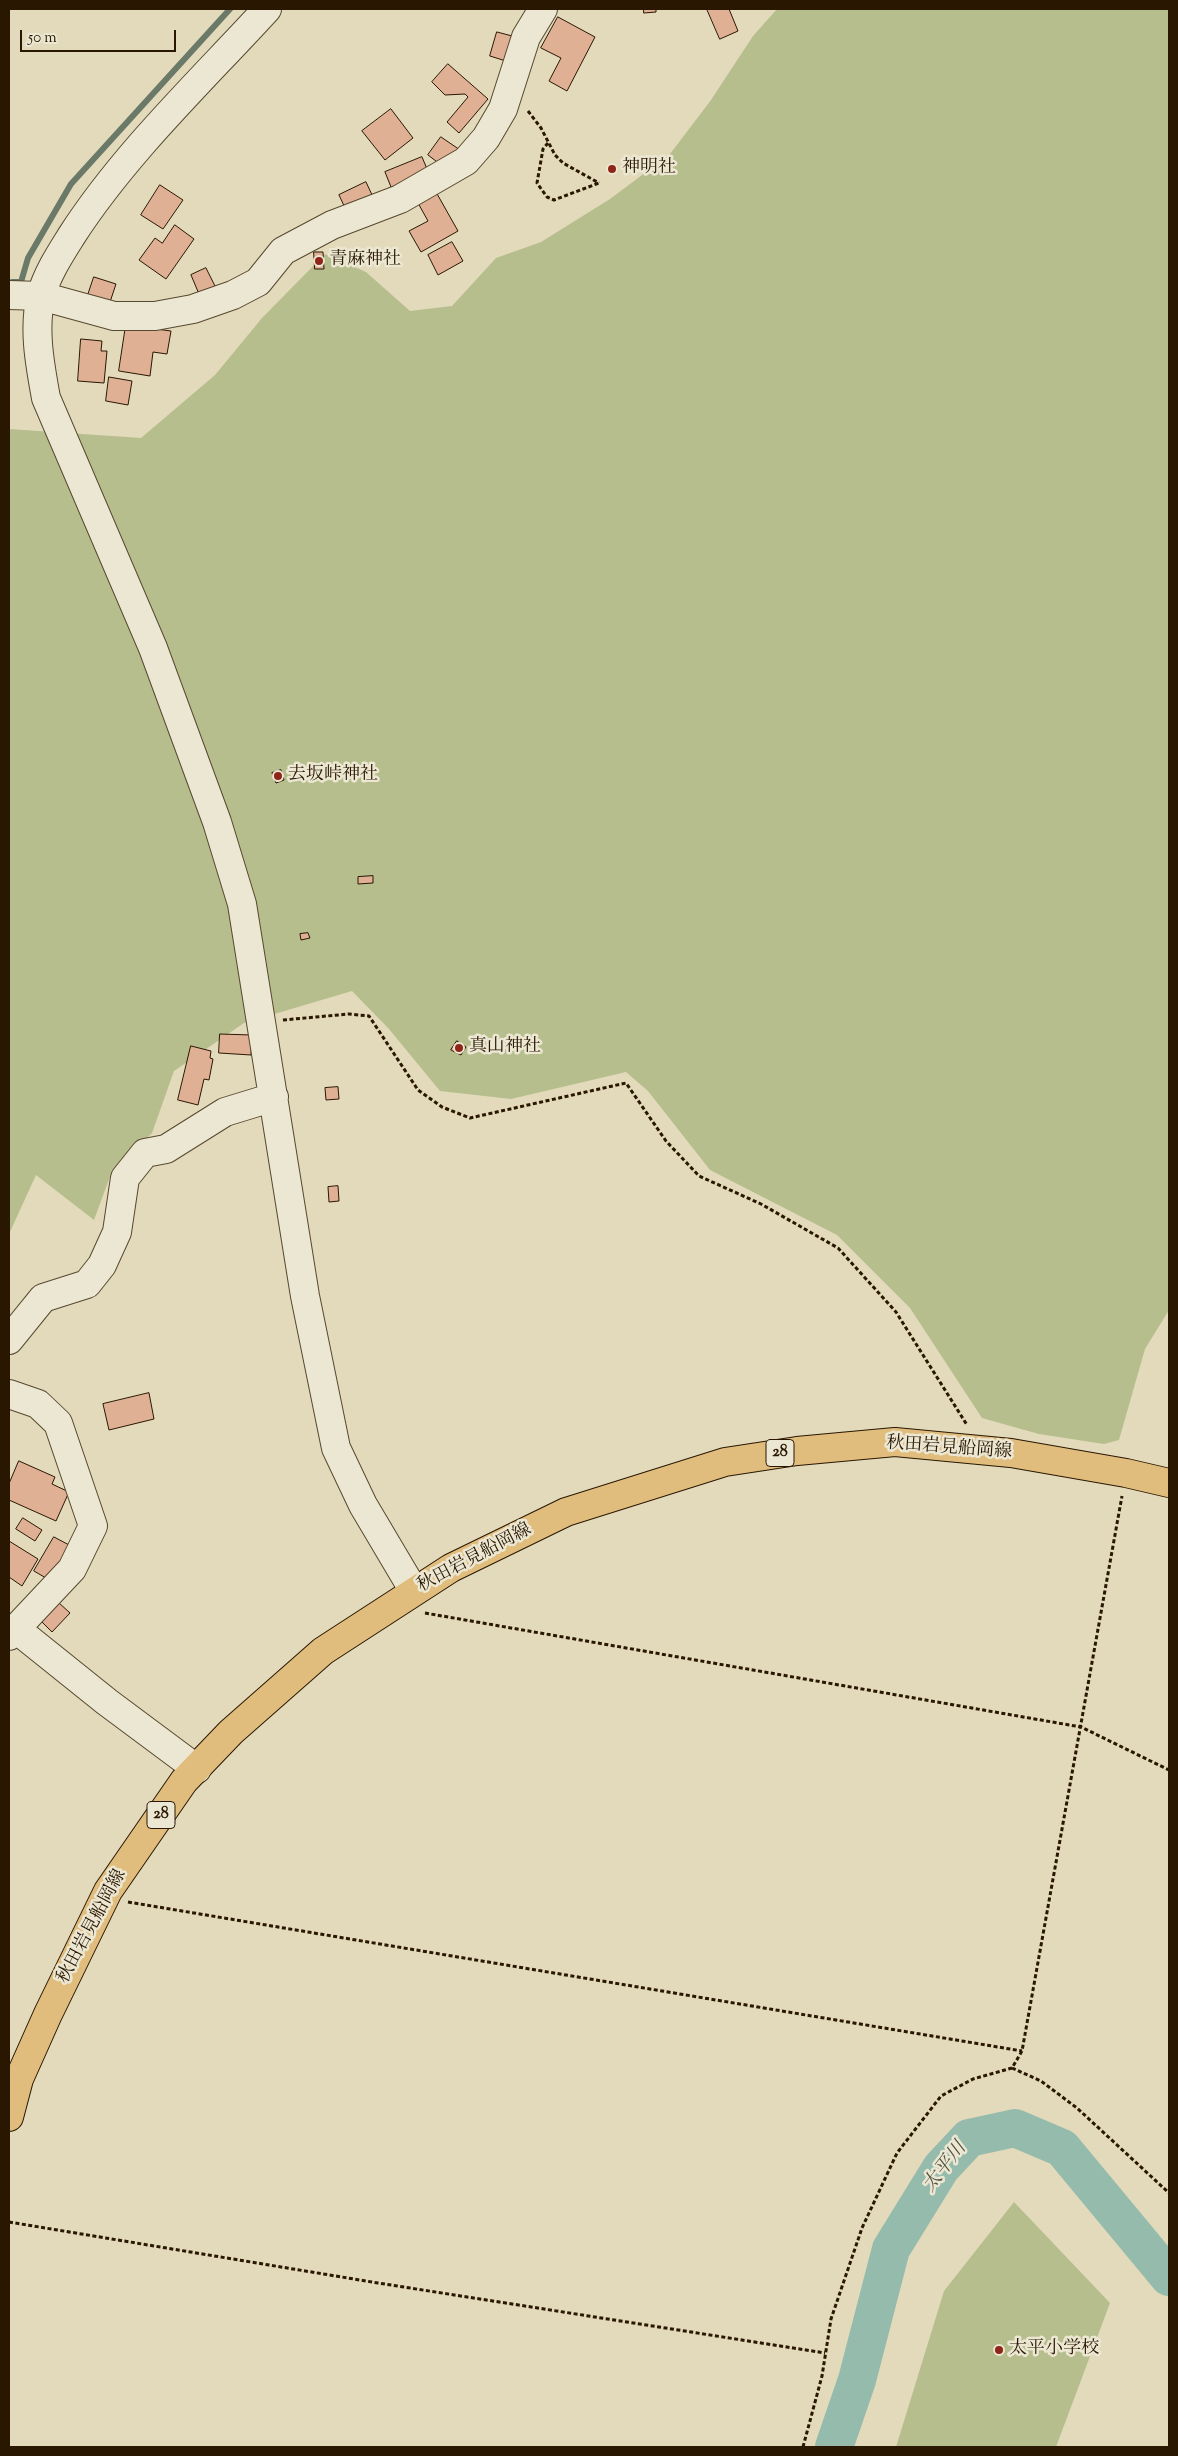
<!DOCTYPE html>
<meta charset="utf-8">
<style>
body{margin:0}
#map{position:relative;width:1178px;height:2456px;overflow:hidden;background:#e2daba;font-family:"Sorts Mill Goudy",serif}
canvas{display:block}
.frame{position:absolute;inset:0;border:10px solid #291702;pointer-events:none}
.scale{position:absolute;left:20px;top:30px;width:156px;height:22px;box-sizing:border-box;border:2px solid #291702;border-top:0;padding-left:6px;font-size:15px;line-height:18px;white-space:nowrap;color:#291702;-webkit-text-stroke:4px #ece7d2;paint-order:stroke}
</style>
<div id="map">
<canvas width="1178" height="2456"></canvas>
<div class="frame"></div>
<div class="scale">50 m</div>
</div>
<script>
const ctx = document.querySelector('canvas').getContext('2d');
ctx.lineJoin = 'round';
function fill(path, color) { ctx.fillStyle = color; ctx.fill(path, 'evenodd'); }
function stroke(path, color, width, dash) { ctx.strokeStyle = color; ctx.lineWidth = width; ctx.lineCap = dash ? 'butt' : 'round'; ctx.setLineDash(dash || []); ctx.stroke(path); }
function drawText(font, color, halo, rows, align = 'center') {
  ctx.font = font + ' "Sorts Mill Goudy","Noto Serif JP",serif'; ctx.lineWidth = 5; ctx.setLineDash([]); ctx.textBaseline = 'middle'; ctx.strokeStyle = halo; ctx.fillStyle = color; for (const [text, x, y, turn = 0] of rows) {
    ctx.save(); ctx.translate(x, y); ctx.rotate((+turn || 0) * Math.PI / 180); ctx.textAlign = isNaN(turn) ? turn : align; if (halo) ctx.strokeText(text, 0, 0); ctx.fillText(text, 0, 0); ctx.restore();
  }
}
fill(new Path2D(`
 M777,9H1169V1310L1145,1349L1119,1440L1104,1444L1039,1434L982,1418L910,1308L837,1235L710,1170L648,1091L626,1072L511,1099L440,1091L389,1029L352,991L244,1023L174,1071L152,1133L112,1171L94,1220L36,1175L9,1234V429L141,438L215,375L262,318L325,254L366,272L410,311L452,306L496,258L541,242L610,199L670,154L711,100L753,36Z
 M1014,2202L1110,2303L1056,2447H896L944,2291Z`), '#b7be8d');
stroke(new Path2D(`
 M12,282H21L28,258L71,184L230,9`), '#6a7968', 6);
stroke(new Path2D(`
 M834,2447L857,2380L891,2249L941,2168L969,2138L1015,2128L1062,2148L1169,2277`), '#95bbac', 38);
const building = new Path2D(`
 M644,9H656V12L644,13Z
 M707,9H729L738,31L720,39Z
 M558,17L595,37L567,91L549,81L561,58L541,48Z
 M497,32L516,37L509,62L490,56Z
 M448,64L488,99L459,133L447,122L468,97L465,94L445,95L432,82Z
 M391,109L413,138L385,160L362,131Z
 M441,137L463,152L445,168L428,155Z
 M422,157L430,176L393,192L385,172Z
 M366,182L373,197L346,210L339,195Z
 M160,185L183,200L163,229L141,215Z
 M436,192L458,231L421,252L409,231L428,221L418,203Z
 M175,225L194,239L166,279L139,260L155,238L162,243Z
 M452,242L463,261L438,275L428,255Z
 M314,252H323L324,269H315Z
 M206,268L215,286L199,294L191,275Z
 M94,277L116,284L110,302L88,295Z
 M126,325L171,331L167,354L153,352L150,376L119,371Z
 M81,339L102,341L101,351H107L104,383L78,381Z
 M109,377L132,381L128,405L106,401Z
 M281,770L284,780L276,783L272,773Z
 M373,876V883L358,884V877Z
 M308,933L310,938L301,940L300,934Z
 M220,1034L252,1035L251,1055L219,1053Z
 M457,1041L466,1047L461,1055L451,1050Z
 M191,1046L211,1051L210,1058L213,1059L209,1080L204,1079L198,1105L178,1100Z
 M338,1087L339,1099L326,1100L325,1088Z
 M338,1186L339,1201L329,1202L328,1187Z
 M149,1393L154,1419L109,1430L103,1404Z
 M19,1461L55,1477L52,1484L69,1492L56,1521L9,1500V1484Z
 M23,1518L42,1530L35,1541L16,1529Z
 M54,1537L71,1546L51,1581L34,1571Z
 M9,1541L38,1559L22,1586L9,1577Z
 M58,1602L70,1613L52,1632L41,1621Z`);
fill(building, '#dfb094');
stroke(building, '#291702', 1);
const minor = new Path2D(`
 M267,9C201,81 125,153 72,235C60,254 47,274 41,296C33,329 40,365 46,398L153,648L217,822L242,904L305,1296L336,1448L363,1505L414,1591
 M9,295L41,296L114,316H155L193,309L233,295L258,282L283,251L332,225L400,199L466,161L486,138L503,109L526,37L543,9
 M9,1340L43,1298L87,1284L102,1265L117,1232L125,1178L145,1153L166,1149L225,1112L274,1097
 M9,1394L38,1404L58,1423L93,1526L72,1569L9,1636
 M16,1629L107,1702L197,1769`);
const major = new Path2D(`
 M9,2117L19,2079L48,2014L108,1891L184,1781L231,1732L323,1651L451,1568L566,1512L725,1462L797,1451L895,1442L1011,1453L1126,1473L1169,1483`);
stroke(minor, '#574830', 30);
stroke(major, '#291702', 30);
stroke(new Path2D(`
 M528,111L541,128L555,155L563,163L599,183
 M548,143L543,149L537,183L547,197L554,200L599,183
 M283,1020L349,1014L369,1016L418,1090L442,1107L470,1118L626,1083L666,1141L699,1176L761,1204L838,1248L896,1312L967,1425
 M425,1613L1081,1727L1169,1770
 M128,1902L1022,2051
 M1012,2068L1041,2081L1077,2108L1169,2193
 M9,2222L378,2283L825,2353
 M803,2447L822,2376L831,2319L862,2228L897,2153L941,2096L973,2079L1012,2068L1022,2051L1122,1496`), '#291702', 3, [4, 2.5]);
stroke(minor, '#ece7d2', 28);
stroke(major, '#e1bd7d', 28);
for (const [x, y, r, color] of [
 [612,169,5,"#8f2418"],
 [319,261,5,"#8f2418"],
 [278,776,5,"#8f2418"],
 [459,1048,5,"#8f2418"],
 [999,2350,5,"#8f2418"]
]) { const dot = new Path2D(); dot.arc(x, y, r, 0, 2 * Math.PI); ctx.fillStyle = color; ctx.fill(dot); stroke(dot, '#ece7d2', 2); }
for (const [x, y, w] of [
 [780,1453,28],
 [161,1815,28]
]) { const box = new Path2D(); box.roundRect(x - w / 2, y - 13.5, w, 27, 4); ctx.fillStyle = '#ece7d2'; ctx.fill(box); stroke(box, '#291702', 1); }
drawText('bold 16px', '#291702', null, [
 ["28",780,1453],
 ["28",161,1815]
]);
drawText('18px', '#291702', '#ece7d2', [
 ["神明社",622,169],
 ["青麻神社",329,261],
 ["去坂峠神社",288,776],
 ["真山神社",469,1048],
 ["太平小学校",1009,2350]
], 'left');
drawText('18px', '#291702', '#ece7d2', [
 ["秋田岩見船岡線",949,1449,4],
 ["秋田岩見船岡線",475,1559,-28],
 ["秋田岩見船岡線",93,1927,-62]
]);
drawText('italic 19px', '#4f503e', '#ece7d2', [
 ["太平川",946,2168,-52]
]);
</script>
